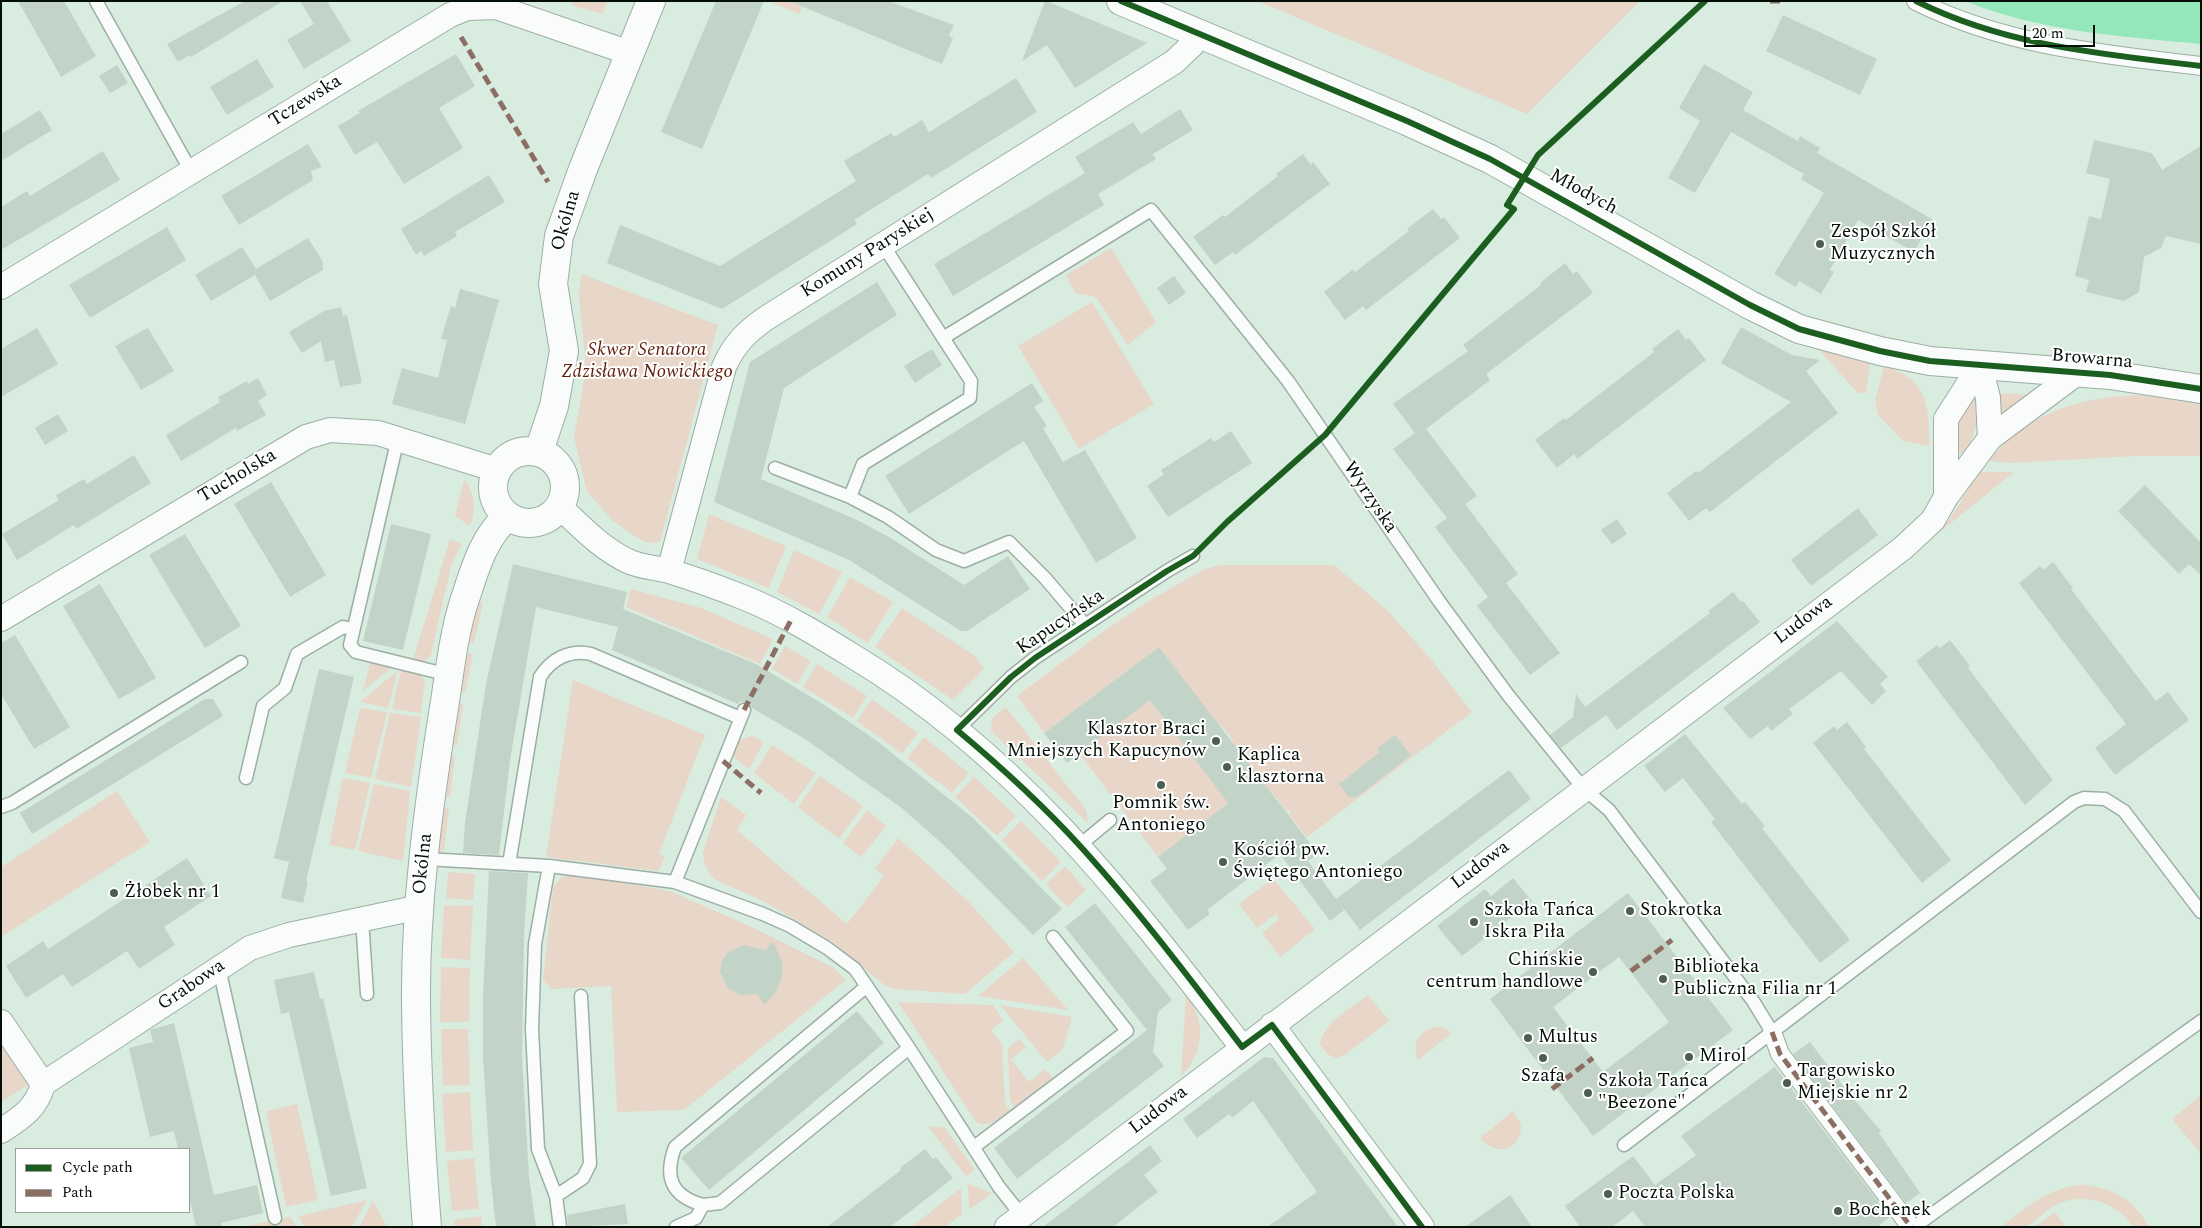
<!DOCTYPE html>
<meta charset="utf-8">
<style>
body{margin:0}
#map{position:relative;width:2202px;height:1228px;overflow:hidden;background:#d8ede0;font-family:Spectral,serif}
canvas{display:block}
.frame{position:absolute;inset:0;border:2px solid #030f07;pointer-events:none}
.legend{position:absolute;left:15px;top:1148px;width:175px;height:65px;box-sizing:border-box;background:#fff;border:1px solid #9a9f9c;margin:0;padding:6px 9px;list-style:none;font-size:15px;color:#030f07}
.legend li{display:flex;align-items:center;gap:10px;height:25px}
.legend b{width:25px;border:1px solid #9a9f9c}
.scale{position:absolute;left:2024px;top:25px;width:71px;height:22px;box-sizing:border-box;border:2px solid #030f07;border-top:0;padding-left:6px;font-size:15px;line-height:18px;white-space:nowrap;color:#030f07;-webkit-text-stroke:4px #fff;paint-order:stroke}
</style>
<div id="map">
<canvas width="2202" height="1228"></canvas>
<div class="frame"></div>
<ul class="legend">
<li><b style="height:6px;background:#1b5e20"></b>Cycle path</li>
<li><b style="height:6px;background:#8d6e63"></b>Path</li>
</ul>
<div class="scale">20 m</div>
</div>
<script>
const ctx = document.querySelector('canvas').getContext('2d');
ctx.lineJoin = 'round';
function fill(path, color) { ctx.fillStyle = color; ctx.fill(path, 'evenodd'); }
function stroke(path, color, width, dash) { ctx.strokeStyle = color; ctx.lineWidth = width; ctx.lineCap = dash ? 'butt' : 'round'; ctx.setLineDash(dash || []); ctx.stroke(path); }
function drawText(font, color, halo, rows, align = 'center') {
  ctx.font = font + ' Spectral,serif'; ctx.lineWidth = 4; ctx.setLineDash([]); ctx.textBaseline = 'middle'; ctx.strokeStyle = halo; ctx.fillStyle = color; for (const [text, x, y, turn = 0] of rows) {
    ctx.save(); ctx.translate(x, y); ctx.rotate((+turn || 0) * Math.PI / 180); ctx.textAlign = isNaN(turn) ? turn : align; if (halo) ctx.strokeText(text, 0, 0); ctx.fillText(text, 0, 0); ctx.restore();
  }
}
fill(new Path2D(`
 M573,1H608L602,14L571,5Z
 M774,1H805L799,14L773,3Z
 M1257,1H1640L1527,114Z
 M1111,248L1156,322L1128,345L1096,297L1075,293L1066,275Z
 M581,274L718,325L660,542L648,543L639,539L613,521L587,492L574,437L586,369L579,294Z
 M1092,302L1154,404L1079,449L1018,346Z
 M1819,350L1870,363L1866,393H1858Z
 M1884,365C1929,382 1928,403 1930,446L1903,441L1878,415L1875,401Z
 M1996,393L2035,395L2002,421Z
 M1975,394C1986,411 1972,436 1966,454L1951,451C1953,428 1959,411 1975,394Z
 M2138,395L2179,398L2201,403V456H2137L2012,463L1988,461C2029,413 2075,398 2138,395Z
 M1978,472H2014L1941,531L1954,513Z
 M464,480C476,494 476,509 470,526L455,516Z
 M709,514L786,546L769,588L697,559Z
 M450,539L462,544L451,566L431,655L425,661L413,660Z
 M794,550L842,572L819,614L777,592Z
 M1223,565H1334L1386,609L1429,657L1472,712L1307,837L1288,814L1291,812L1288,810L1286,811L1270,790L1269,791L1231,742L1233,740L1222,726L1220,727L1159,647L1044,733L1017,696C1067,659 1116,619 1171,588C1188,579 1203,567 1223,565Z
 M850,577L893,602L868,643L827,617Z
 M631,589L701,608L773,639L760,664L626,607Z
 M477,601L483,603L474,643L467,641Z
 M902,608L974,655L984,669L953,700L875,647Z
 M785,646L811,661L797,684L772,669Z
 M466,653L473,654L465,693L458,691Z
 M370,663L392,667L363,691Z
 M817,664L867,696L853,718L803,687Z
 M398,670L388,708L360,702Z
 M401,670L419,674L425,681L421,713L392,709Z
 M573,680L705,735L659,854L665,856L659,871L546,857Z
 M872,699L918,733L902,754L857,721Z
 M1150,700L1228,803L1158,857L1079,753Z
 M456,703L463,704L457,746L450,745Z
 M1006,707L1086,810L1088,823L991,731L992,718Z
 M360,708L387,712L371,778L345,773Z
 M390,713L421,717L411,787L375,779Z
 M752,736L764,742L749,769L735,758L733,753L738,740Z
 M924,737L969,773L952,793L907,758Z
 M772,745L816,773L794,804L754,773Z
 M448,756H455L450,797H443Z
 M820,776L863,806L839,839L798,807Z
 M974,777L1016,816L997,836L955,797Z
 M343,778L370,783L355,850L329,845Z
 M374,784L410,791L403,861L358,851Z
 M117,791L150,842L1,937V867Z
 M721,797L746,815L737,830L847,924L884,876L875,868L898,838L967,900L1014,952L965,994L894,989L884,985L833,942L763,901L716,880L709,874L704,863L703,852Z
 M442,807L449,808L444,852L437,851Z
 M867,810L886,826L861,857L843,843Z
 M1021,821L1061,862L1042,881L1002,840Z
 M1065,866L1086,890L1067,907L1046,884Z
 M448,872L475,874L473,900L446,898Z
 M572,874L670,891L756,929L834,968L846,980L684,1110L617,1112L611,986L552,989L543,980L553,887L561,878Z
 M1275,881L1315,929L1280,957L1262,933L1279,919L1276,914L1257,928L1239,904L1268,882Z
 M444,905L473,906L470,960L441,958Z
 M1023,958L1068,1010L978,996Z
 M441,967L470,968L469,1022H440Z
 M1186,994C1206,1019 1205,1053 1181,1076Z
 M1368,995L1389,1021L1345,1055L1336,1058L1327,1054L1320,1044C1324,1022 1352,1007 1368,995Z
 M898,1002L993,1005L1003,1020L991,1030L1002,1044L1005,1104L1010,1111C999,1118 989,1129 976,1122Z
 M1000,1005L1072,1017L1063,1049L1047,1062Z
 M1441,1027L1452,1033L1418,1060C1410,1043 1422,1026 1441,1027Z
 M441,1029H468L470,1085L443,1086Z
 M1019,1039L1026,1047L1011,1059L1029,1082L1045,1069L1053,1078L1015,1107L1010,1101L1008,1048Z
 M3,1046L28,1085L1,1102V1047Z
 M470,1092L473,1150L446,1152L442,1094Z
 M2201,1095V1154L2172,1119Z
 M297,1104L318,1200L286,1207L266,1111Z
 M1513,1111L1521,1124C1522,1151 1496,1157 1480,1138Z
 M928,1126L945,1128L975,1170L966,1176Z
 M474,1158L479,1209L452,1211L447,1161Z
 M968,1184L992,1193L969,1210Z
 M2080,1185C2111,1186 2135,1200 2149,1227H2133C2116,1200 2080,1190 2052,1207C2044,1212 2034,1224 2024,1227C2018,1228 2008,1227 2001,1227C2026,1208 2048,1188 2080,1185Z
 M961,1188L962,1214L945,1227H911Z
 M367,1200L352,1227H304L299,1216Z
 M373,1201L387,1227H359Z
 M2055,1212L2066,1227H2034Z
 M481,1216L482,1227H455L454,1220Z
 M291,1217L296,1227L246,1226Z`), '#e8d6c8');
fill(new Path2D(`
 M1965,1H2201V44C2119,36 2042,32 1965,1Z`), '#94e7b8');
fill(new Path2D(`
 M18,1H64L96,56L61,77Z
 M245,1H283L191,57L190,55L178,62L167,44Z
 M300,1H327L351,41L304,69L287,40L314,24Z
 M716,1H764L702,149L661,132Z
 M789,1H888L954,25L949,36L953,38L942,64Z
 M1045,1H1046L1147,43L1075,88L1047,45L1022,61Z
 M1783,15L1877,59L1860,95L1766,51Z
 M456,54L475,86L439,108L463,148L404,184L377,142L355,155L338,126L360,113L358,111Z
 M257,59L274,87L227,115L210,87Z
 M1704,64L1753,92L1743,110L1798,141L1800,136L1820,148L1817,153L1932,219L1914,252L1858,220L1830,270L1834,272L1821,294L1799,281L1796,287L1774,274L1824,193L1801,179L1804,174L1731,132L1695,193L1668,178L1700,121L1679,108Z
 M117,65L128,83L110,93L99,76Z
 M1016,78L1037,112L931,178L928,174L854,220L857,224L722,309L607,263L620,225L720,266L856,181L844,161L891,133L894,137L922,120L929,132Z
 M1180,109L1193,130L1153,154L1156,159L1098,194L1104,205L953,296L934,264L1085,173L1075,157L1133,122L1141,134Z
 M40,110L52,130L1,161V134Z
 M2094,140L2152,153L2162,170L2201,146V244L2166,236L2161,248L2144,257L2139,292L2124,301L2086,292L2089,280L2075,276L2089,216L2101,219L2110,179L2086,173Z
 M308,144L322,167L311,171L313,180L239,225L221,196Z
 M103,151L120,180L1,250V207L27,191L30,196Z
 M1303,154L1311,165L1313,162L1330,184L1235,255L1233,252L1215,265L1193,237L1223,215L1225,217L1278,176L1276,174Z
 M489,175L505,202L455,232L457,236L424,256L421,251L416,255L401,229Z
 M1433,209L1441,219L1444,217L1460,238L1366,310L1363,306L1345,320L1324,292L1353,269L1355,272L1409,231L1407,229Z
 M167,227L186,260L90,318L69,285Z
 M308,238L323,262V270L270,301L255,275L211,301L195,275L242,247L256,269Z
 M1565,263L1573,274L1577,271L1593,293L1486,374L1490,380L1426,429L1477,496L1465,504L1518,574L1506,583L1560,653L1530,675L1477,606L1488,597L1435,527L1447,518L1393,449L1415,433L1393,404L1468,351L1463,345L1541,285L1540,283Z
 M1174,276L1186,293L1169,305L1157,288Z
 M877,282L897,315L784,388L761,479L855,519L889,537L964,585L1008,556L1030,589L967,631H961L849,560L714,502L750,362Z
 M460,289L499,300L465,424L392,404L402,368L438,378L447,340L441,339L451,306L455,308Z
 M341,307L343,316L347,315L362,383L340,387L334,360L325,362L321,341L302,353L289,332L324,311Z
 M1741,327L1792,355L1820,360L1806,371L1838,413L1710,512L1706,508L1689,521L1667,493L1696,471L1698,473L1791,402L1721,363Z
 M37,328L58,364L1,397V349Z
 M148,328L174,371L141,390L115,346Z
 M1678,329L1686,340L1689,338L1706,360L1577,459L1574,454L1557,468L1535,440L1564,418L1566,420L1654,352L1652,349Z
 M932,349L942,365L915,383L904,366Z
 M258,378L267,395L258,401L266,415L237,431L236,428L181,461L166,435L220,402L218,397L247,381L248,384Z
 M1032,383L1043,401L1034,407L1047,426L1043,428L1063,462L1085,450L1137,538L1096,563L1024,441L909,514L885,476Z
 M58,414L68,431L45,445L35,428Z
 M1231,431L1252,463L1168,517L1147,486L1164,474L1161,470L1211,438L1214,442Z
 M134,455L151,483L76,529L74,525L17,560L2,534L59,500L56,495L84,479L87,484Z
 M271,482L326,575L290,597L234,504Z
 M2145,485L2201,543V575L2189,564L2179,574L2118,511Z
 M1858,508L1878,535L1811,586L1791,560Z
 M1617,519L1627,534L1612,544L1601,530Z
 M391,524L431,534L403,650L363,641Z
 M185,534L241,626L205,648L149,555Z
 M2053,562L2073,588L2071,589L2156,701L2168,692L2189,720L2115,775L2095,748L2126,724L2019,583L2040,566L2043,570Z
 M513,564L627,592L623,609L756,664L826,706L877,741L974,819L1062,909L1033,935L948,849L903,809L805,739L752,708L747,703L740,701L738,704L612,650L618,627L536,607L510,760L499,855L463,853L465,823L486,684Z
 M100,584L156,678L119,699L63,606Z
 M1733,592L1741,602L1743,601L1760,622L1617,730L1606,715L1561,748L1550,735L1573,717L1576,694L1585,707L1710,613L1708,611Z
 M1837,621L1888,677L1880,684L1886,691L1872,705L1841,671L1789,709L1793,714L1771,731L1768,726L1750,739L1723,708Z
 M15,635L70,727L34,749L1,694V643Z
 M1950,640L1970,666L1968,668L2053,780L2025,805L1916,661L1937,645L1940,648Z
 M1159,647L1316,851L1312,854L1314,857L1308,861L1344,910L1330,921L1280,854L1207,910L1210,914L1188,930L1150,881L1167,869L1158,857L1228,803L1150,700L1067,763L1044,733Z
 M319,669L354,677L306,881H308L303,903L281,898L289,862L274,858Z
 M205,699H213L223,716L32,834L20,813Z
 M1847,722L1866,747L1864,749L1951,860L1922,883L1813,743L1834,726L1837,730Z
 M1685,734L1742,804L1745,802L1765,826L1762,828L1850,940L1820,963L1711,822L1715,819L1683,778L1665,792L1644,766Z
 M1395,735L1411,755L1357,797H1349L1339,784L1380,752L1377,749Z
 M1509,770L1531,799L1360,930L1336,899Z
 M187,858L211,896L164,927L175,945L139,969L127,951L72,987L63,974L26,998L6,966L43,941L48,949Z
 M489,871L528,873L524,935L522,1057L529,1177L536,1227H496L491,1182L483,1057V995Z
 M1513,878L1532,901L1462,956L1437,926L1485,889L1491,896Z
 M1628,893L1733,1030L1593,1136L1490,999ZM1619,957L1669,1022L1603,1072L1553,1007Z
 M1095,903L1172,1000L1158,1012L1153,1052L1164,1066L1017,1179L994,1148L1147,1030L1065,927Z
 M773,942L782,962V977L776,992L764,1005L758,994L741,995L728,988L720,972L722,961L728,952L744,945L765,950Z
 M314,972L320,999L323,998L367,1188L331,1196L289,1012L281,1014L274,980Z
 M857,1011L884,1043L709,1190L681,1158Z
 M174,1023L214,1195L257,1185L263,1213L221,1223L222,1227H196L189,1196V1149H178L174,1131L150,1137L129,1048L153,1042L150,1030Z
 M1810,1042L1847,1091L1881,1131L1879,1133L1920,1193L1906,1203L1793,1054Z
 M1264,1057L1273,1058L1398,1227H1267L1317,1192L1253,1101L1232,1118L1229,1114L1197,1138L1183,1119Z
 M1775,1067L1890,1217L1877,1227H1645L1633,1211L1612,1227H1580L1565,1206L1633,1156L1655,1185L1696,1155L1681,1136Z
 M1150,1145L1162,1161L1144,1175L1158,1192L1147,1200L1113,1227H1043Z
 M925,1149L933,1159L936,1157L953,1178L890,1227H827L901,1170L900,1168Z
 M1510,1195L1532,1227H1465Z
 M625,1204L628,1224L568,1227L567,1215Z`), '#c2d3c8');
const service = new Path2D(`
 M96,1L192,173
 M943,338L1151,210L1288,381L1439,601L1508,695L1583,788L1609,810L1753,1001L1772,1032
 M398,438L350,645L356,652L449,675
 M775,468L850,497L888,517L936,550L964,561L1009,542L1045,578L1085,625
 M850,497L863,464L970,398L971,381L883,245
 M957,730L1011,677L1035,658L1167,571L1193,556
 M246,778L263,706L285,688L297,654L343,627L352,629
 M1,807L12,803L241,662
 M1080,845L1110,820
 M425,859L549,866L675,882
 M509,864L540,677C551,659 570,649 591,654L740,718
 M549,866L535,944L532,1029L538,1149L556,1196L560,1227
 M362,919L367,994
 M219,968L275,1218
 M909,1048L999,1187L1022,1216
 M1624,1145L2074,802L2084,798L2105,799L2124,811L2201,912
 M974,1147L1127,1031L1053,937
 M556,1196L583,1178L590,1164L581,996
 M703,1205C671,1196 664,1177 675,1147L867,986
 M676,1227L696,1218L703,1205L720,1203L909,1048L855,969L827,948L790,926L763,914L675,882L744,710
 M1914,1227L2201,1021`);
const pedestrian = new Path2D(`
 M1916,1C2006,46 2102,54 2201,66
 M1772,1032L1780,1054L1911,1227`);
const minor = new Path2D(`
 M1,287L450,15L467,8L496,7L630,53
 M1990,438L2077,373
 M1946,497V419L1980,366
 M560,507C581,527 603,550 630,562C642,567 657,568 669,571C695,579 720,588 745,598C782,613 817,634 851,655C1017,754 1126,898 1242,1047
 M669,571L724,367C734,344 747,331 768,317L1174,62L1192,45L1197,34
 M1,619L306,437L330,430L378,433L497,470
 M1,1022L43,1084
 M1272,1025L1422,1227
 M1,1131C21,1118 37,1108 43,1084L250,948L289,935L420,907
 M1007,1227L1903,548L1933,520L1946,497L1990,438L1988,398L1980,366`);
const tertiary = new Path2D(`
 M1121,1L1407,121L1490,159L1750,305L1799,329L1880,351L1930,361L2110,375L2201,389
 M493 487a36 36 0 1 1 72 0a36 36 0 1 1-72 0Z
 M539,451L554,406L564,351L553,284L559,236L583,169L651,1
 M427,1227C421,1153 417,1078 416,1004C415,907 428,809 443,714C449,678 453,636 464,602C474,572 483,537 508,516`);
stroke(service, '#9daea4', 15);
stroke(pedestrian, '#9daea4', 20);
stroke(minor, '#9daea4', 26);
stroke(tertiary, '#9daea4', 30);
stroke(service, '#f9fcfa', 12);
stroke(pedestrian, '#f9fcfa', 18);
stroke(minor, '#f9fcfa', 24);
stroke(tertiary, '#f9fcfa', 28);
stroke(new Path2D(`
 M1770,1H1780
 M461,37L548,182
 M744,710L791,620
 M723,761L761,793
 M1631,971L1672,940
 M1772,1032L1780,1054L1911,1227
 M1552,1089L1593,1058`), '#8d6e63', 5, [10, 5]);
stroke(new Path2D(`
 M1121,1L1407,121L1490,159L1750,305L1799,329L1880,351L1930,361L2110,375L2201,389
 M1916,1C2006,46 2102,54 2201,66
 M1422,1227L1272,1025L1242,1047C1190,979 1138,910 1081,847C1043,805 1000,766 957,730L1011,677L1035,658L1167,571L1193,556L1227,522L1325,435L1514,209L1507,205L1538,155L1705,1`), '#1b5e20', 6);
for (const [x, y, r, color] of [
 [1820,244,5,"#4e5d53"],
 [1216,741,5,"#4e5d53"],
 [1227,767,5,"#4e5d53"],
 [1161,785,5,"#4e5d53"],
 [1223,862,5,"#4e5d53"],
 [114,893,5,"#4e5d53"],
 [1630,911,5,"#4e5d53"],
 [1474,922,5,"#4e5d53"],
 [1593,972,5,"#4e5d53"],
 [1663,979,5,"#4e5d53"],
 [1528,1038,5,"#4e5d53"],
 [1689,1057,5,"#4e5d53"],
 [1543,1058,5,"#4e5d53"],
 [1787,1083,5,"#4e5d53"],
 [1588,1093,5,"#4e5d53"],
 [1608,1194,5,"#4e5d53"],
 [1838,1211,5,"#4e5d53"]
]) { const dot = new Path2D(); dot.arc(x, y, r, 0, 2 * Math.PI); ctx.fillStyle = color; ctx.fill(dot); stroke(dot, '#fff', 2); }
drawText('19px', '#030f07', '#fff', [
 ["Tczewska",306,102,-32],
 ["Młodych",1583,193,29],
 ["Okólna",567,221,-74],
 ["Komuny Paryskiej",868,254,-32],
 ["Browarna",2092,360,5],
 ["Tucholska",238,477,-31],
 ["Wyrzyska",1369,498,56],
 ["Ludowa",1804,621,-37],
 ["Kapucyńska",1061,623,-34],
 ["Okólna",424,864,-84],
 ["Ludowa",1481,866,-37],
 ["Grabowa",192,986,-34],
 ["Ludowa",1159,1111,-37]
]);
drawText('19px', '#030f07', '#fff', [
 ["Zespół Szkół",1830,233],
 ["Muzycznych",1830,255],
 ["Klasztor Braci",1206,730,"right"],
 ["Mniejszych Kapucynów",1206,752,"right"],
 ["Kaplica",1237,756],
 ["klasztorna",1237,778],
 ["Pomnik św.",1161,804,"center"],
 ["Antoniego",1161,826,"center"],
 ["Kościół pw.",1233,851],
 ["Świętego Antoniego",1233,873],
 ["Żłobek nr 1",124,893],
 ["Szkoła Tańca",1484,911],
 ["Iskra Piła",1484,933],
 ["Stokrotka",1640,911],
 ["Chińskie",1583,961,"right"],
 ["centrum handlowe",1583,983,"right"],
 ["Biblioteka",1673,968],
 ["Publiczna Filia nr 1",1673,990],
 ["Multus",1538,1038],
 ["Mirol",1699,1057],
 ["Targowisko",1797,1072],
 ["Miejskie nr 2",1797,1094],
 ["Szafa",1543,1077,"center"],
 ["Szkoła Tańca",1598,1082],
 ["\"Beezone\"",1598,1104],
 ["Poczta Polska",1618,1194],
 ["Bochenek",1848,1211]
], 'left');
drawText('italic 19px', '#601f0b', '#fff', [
 ["Skwer Senatora",647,351],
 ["Zdzisława Nowickiego",647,373]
]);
</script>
